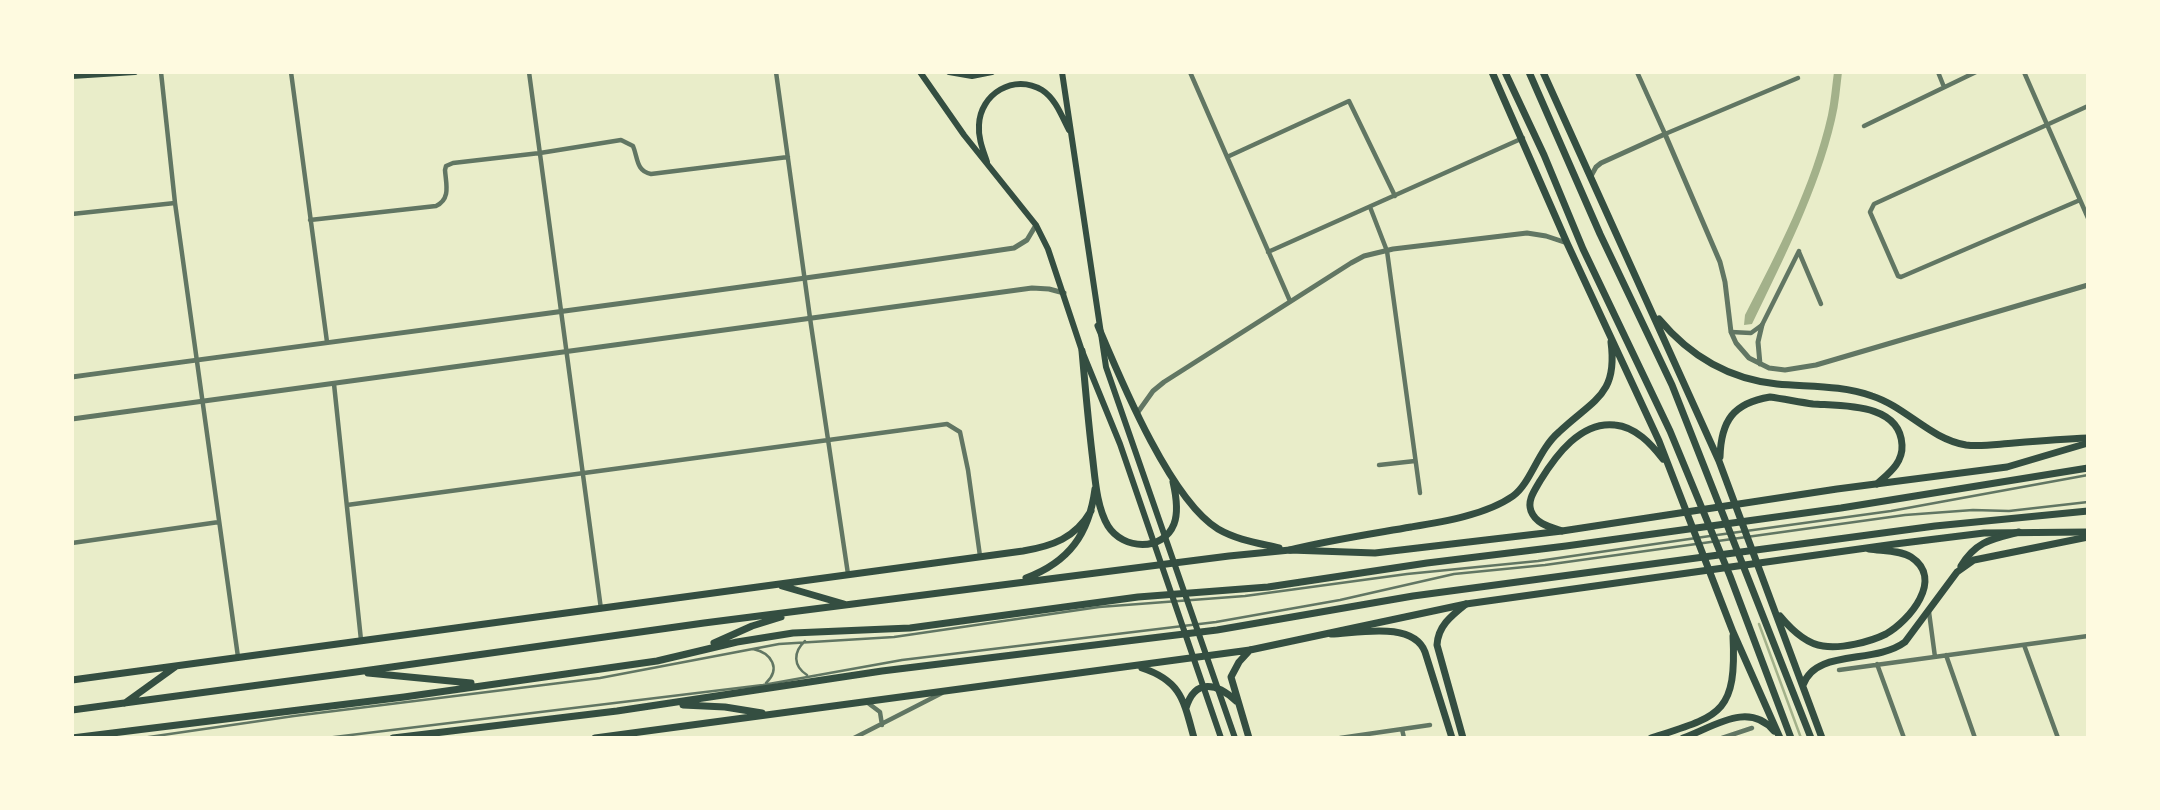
<!DOCTYPE html>
<style>
body{margin:0}
#map{position:relative;width:2160px;height:810px;overflow:hidden;background:#e9edc9;font-family:"Libre Baskerville",serif}
canvas{display:block}
.frame{position:absolute;inset:0;border:74px solid #fefae0;pointer-events:none}
</style>
<div id="map">
<canvas width="2160" height="810"></canvas>
<div class="frame"></div>
</div>
<script>
const ctx = document.querySelector('canvas').getContext('2d');
ctx.lineJoin = 'round';
function fill(path, color) { ctx.fillStyle = color; ctx.fill(path, 'evenodd'); }
function stroke(path, color, width, dash) { ctx.strokeStyle = color; ctx.lineWidth = width; ctx.lineCap = dash ? 'butt' : 'round'; ctx.setLineDash(dash || []); ctx.stroke(path); }
fill(new Path2D(`
 M1834,72H1842C1840,88 1839,104 1835,120C1819,189 1783,260 1752,324L1744,325L1745,315C1778,251 1812,186 1828,115C1831,101 1832,86 1834,72Z`), '#a3b18a');
stroke(new Path2D(`
 M1759,624L1801,738`), '#a3b18a', 2.5);
stroke(new Path2D(`
 M1717,535L1891,511L2088,475
 M805,641C793,652 793,666 807,675
 M753,649C772,653 781,669 766,683
 M142,738L294,716L600,678L779,644L894,637L1099,607L1245,596L1407,574L1538,561L1710,536
 M326,738L763,685L902,660L1216,622L1340,600L1454,574L1545,565L1905,515L1973,510L2009,511L2088,502`), '#617663', 2.5);
stroke(new Path2D(`
 M161,72L175,203L238,657
 M291,72L327,342
 M529,72L601,609
 M776,72L811,325L848,574
 M1190,72L1290,301
 M1637,72L1665,134L1798,78
 M1938,72L1944,87
 M2024,72L2088,218
 M1864,126L1976,72
 M1227,157L1349,101L1395,196
 M2080,200L1901,277L1898,276L1870,212L1874,204L2088,106
 M1370,207L1387,251L1420,493
 M72,214L175,203
 M310,220L436,206C451,199 446,184 445,170L446,166L453,163L540,153L621,140L633,146C638,158 636,171 651,174L788,157
 M1268,252L1523,138
 M1799,252L1821,304
 M1731,332L1751,333L1762,325L1799,251
 M334,384L361,640
 M1379,465L1415,461
 M347,505L947,424L960,432L968,470L980,556
 M72,543L219,522
 M1929,612L1935,657
 M2024,645L2058,738
 M1946,655L1975,738
 M1877,664L1904,738
 M1839,670L2088,636
 M868,703L880,712L882,725
 M1402,729L1404,738
 M854,738L942,693
 M1340,738L1430,725
 M1722,738L1752,728`), '#617663', 4.5);
stroke(new Path2D(`
 M1591,176L1596,167L1601,163L1665,134L1720,262L1725,282L1731,332L1736,343L1749,358L1769,368L1785,370L1816,365L2088,285
 M1760,364L1758,342L1762,325
 M72,377C386,334 700,295 1014,248L1027,240L1036,225
 M1138,412L1153,391L1164,382L1351,263L1364,256L1393,249L1527,233L1546,236L1567,243
 M72,419L1032,288L1049,289L1064,293`), '#617663', 5);
stroke(new Path2D(`
 M920,72L964,135L1036,225L1048,249L1082,351L1120,444L1221,738
 M949,72L972,76L992,72
 M1062,72L1106,367L1235,738
 M72,76L135,72
 M987,162C983,150 978,138 979,125C980,94 1014,73 1042,90C1056,99 1062,117 1069,130`), '#344e41', 6);
stroke(new Path2D(`
 M1098,326C1120,378 1170,500 1218,529C1237,540 1258,543 1279,548
 M1082,351C1085,385 1088,419 1092,453C1095,476 1096,506 1108,526C1123,550 1163,552 1174,524C1179,511 1176,495 1173,482
 M1026,578C1069,562 1089,534 1095,489
 M782,586L844,604
 M714,643L752,626L781,617
 M1142,668C1182,681 1184,702 1194,738
 M368,673L471,683
 M72,680L1023,551C1053,546 1075,538 1091,511
 M125,703L175,667
 M683,705L725,707L762,713
 M1186,708C1195,678 1217,683 1236,701
 M72,710L356,672L704,623L1229,556L1290,550L1375,553L1562,531L1837,489L2007,467L2088,443
 M72,738L404,697L657,661L737,642L793,633L910,628L1138,597L1268,587L1427,563L1566,546L1841,508L2088,468
 M393,738L617,711L882,671L1217,630L1413,596L1935,526L2088,511
 M595,738L1250,650L1466,604L1895,544L1984,533L2088,532
 M1249,738L1231,677L1239,662L1250,650`), '#344e41', 7);
stroke(new Path2D(`
 M1492,72L1567,243L1659,441L1733,632L1780,738
 M1505,72L1544,155L1583,249L1670,431L1730,576L1791,738
 M1529,72L1600,234L1672,385L1811,738
 M1543,72L1719,461L1822,738
 M1659,319C1689,355 1729,379 1777,384C1809,387 1841,385 1872,396C1906,407 1930,439 1966,445C1981,447 1998,444 2014,443C2038,441 2063,439 2088,438
 M1720,457C1721,421 1733,403 1770,397C1784,399 1799,402 1813,404C1843,406 1900,403 1902,445C1903,463 1889,473 1877,484
 M1562,531C1550,527 1536,524 1531,511C1527,500 1535,490 1540,481C1556,455 1581,421 1615,425C1636,427 1651,444 1663,459
 M1290,550C1330,540 1371,534 1411,527C1442,522 1486,515 1513,496C1531,483 1538,450 1559,432C1594,399 1618,395 1611,342
 M1961,566C1976,541 1992,539 2019,532
 M1780,616C1790,628 1806,644 1823,646C1841,649 1870,642 1886,634C1909,621 1945,579 1911,557C1900,550 1882,551 1869,549
 M1331,634C1359,633 1413,621 1425,652L1452,738
 M1803,685C1816,648 1874,665 1905,642L1957,572L1974,560L2088,537
 M1463,738L1437,645C1438,626 1451,616 1466,604
 M1651,738C1719,716 1737,715 1733,636
 M1683,738C1712,728 1748,700 1774,731`), '#344e41', 7);
</script>
